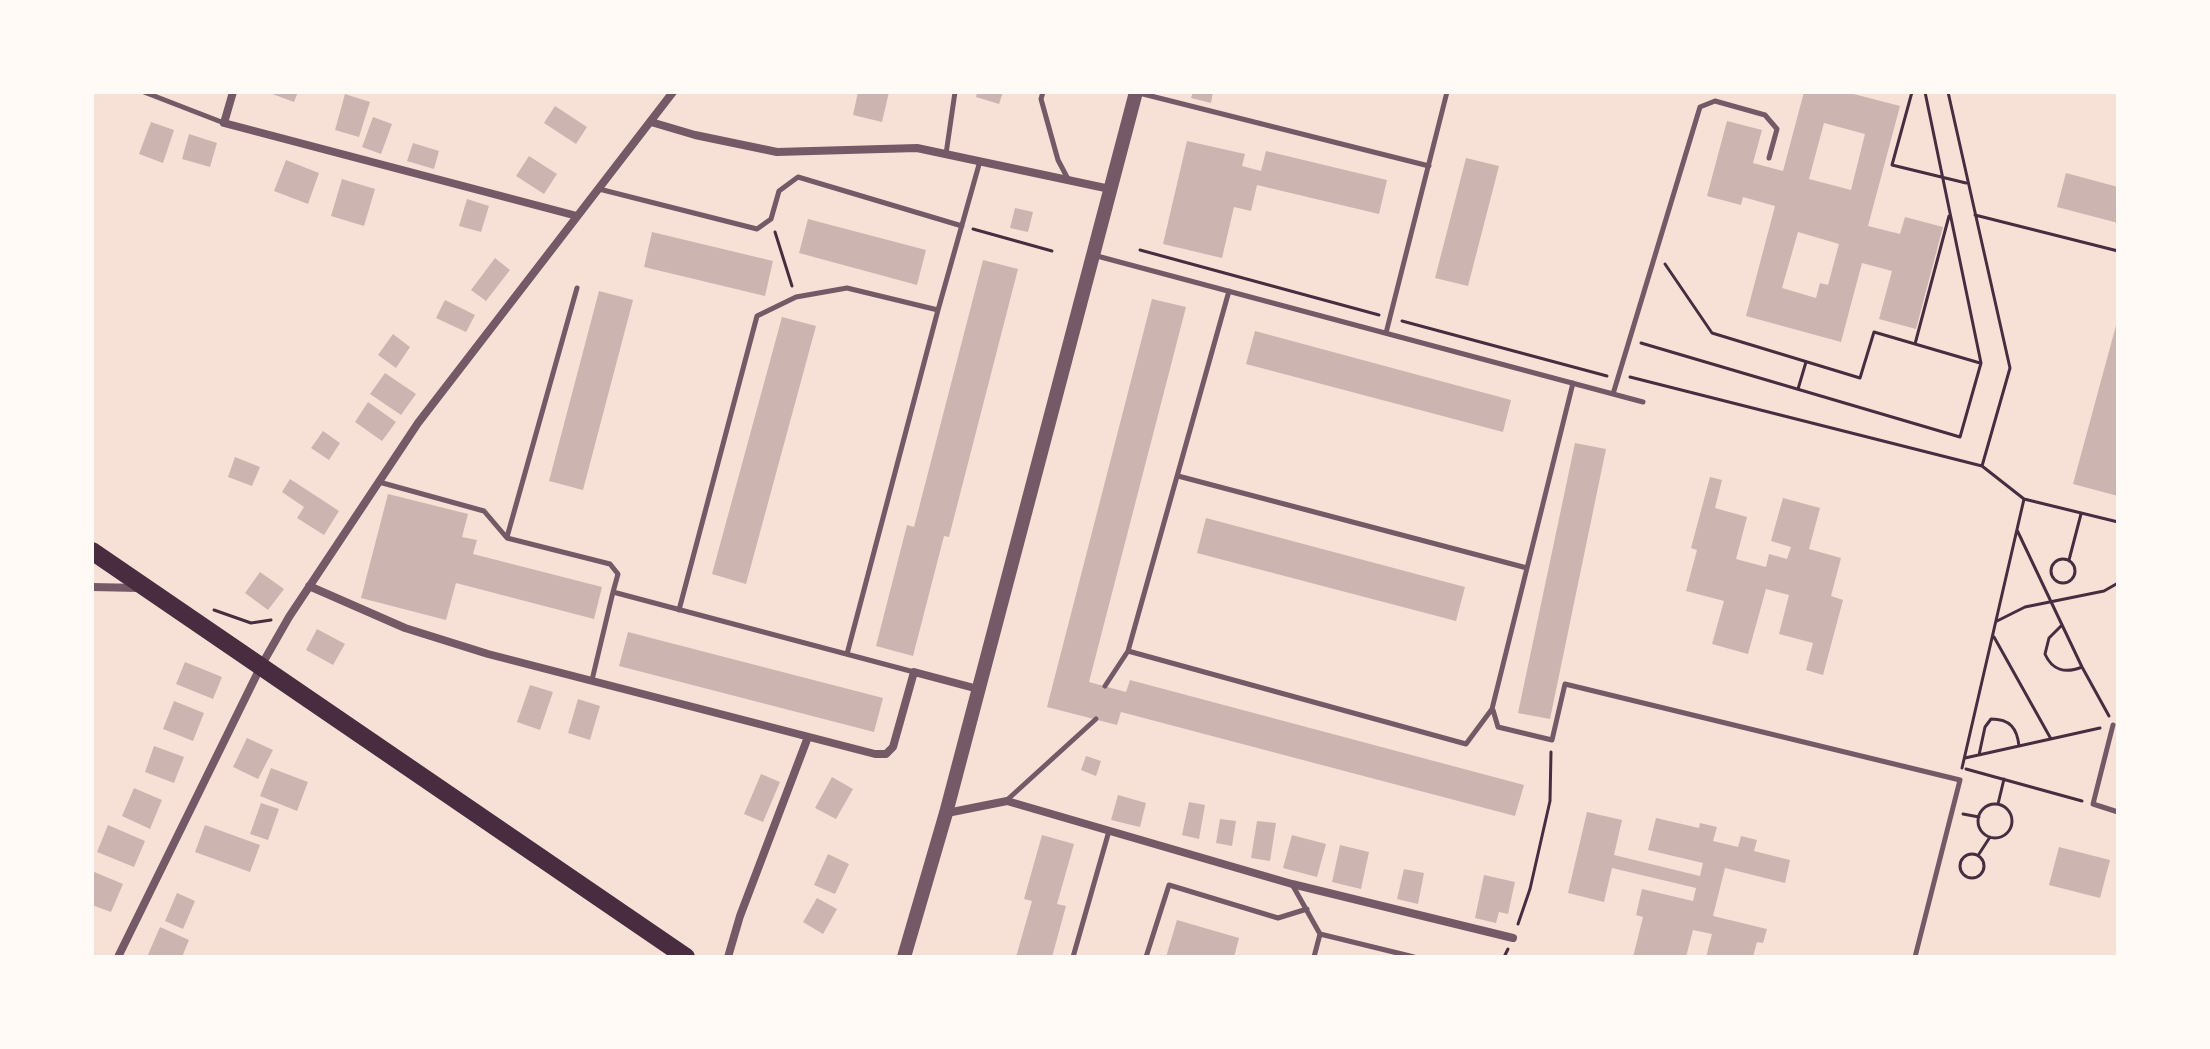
<!DOCTYPE html>
<style>
body{margin:0}
#map{position:relative;width:2210px;height:1049px;overflow:hidden;background:#f7e1d7;font-family:"PT Sans",sans-serif}
canvas{display:block}
.frame{position:absolute;inset:0;border:94px solid #fffaf5;pointer-events:none}
</style>
<div id="map">
<canvas width="2210" height="1049"></canvas>
<div class="frame"></div>
</div>
<script>
const ctx = document.querySelector('canvas').getContext('2d');
ctx.lineJoin = 'round';
function fill(path, color) { ctx.fillStyle = color; ctx.fill(path, 'evenodd'); }
function stroke(path, color, width, dash) { ctx.strokeStyle = color; ctx.lineWidth = width; ctx.lineCap = dash ? 'butt' : 'round'; ctx.setLineDash(dash || []); ctx.stroke(path); }
fill(new Path2D(`
 M267,92H298L294,102Z
 M858,92H889L882,122L853,115Z
 M977,92H1003L999,104L976,97Z
 M1193,92H1213L1211,103L1191,98Z
 M1804,92H1846L1900,106L1868,226L1900,234L1905,217L1943,227L1916,329L1879,319L1892,271L1862,263L1841,342L1746,316L1775,206L1743,197L1741,205L1707,196L1727,121L1762,130L1753,163L1783,171ZM1824,123L1865,134L1851,190L1809,179ZM1798,232L1839,244L1828,285L1820,283L1816,298L1782,288Z
 M345,94L370,102L359,137L335,130Z
 M555,106L587,127L576,144L544,123Z
 M373,117L392,124L381,154L362,147Z
 M151,122L174,130L163,163L139,154Z
 M189,134L217,143L210,167L182,159Z
 M1187,141L1245,154L1242,166L1261,171L1266,151L1387,180L1379,214L1257,185L1251,211L1234,207L1222,258L1163,244Z
 M413,143L439,151L434,169L407,161Z
 M529,156L557,174L544,194L516,176Z
 M1466,158L1499,166L1468,286L1435,278Z
 M286,160L319,173L308,204L274,191Z
 M2066,173L2118,187V223L2057,207Z
 M342,179L375,189L364,226L331,216Z
 M467,199L489,206L481,232L459,226Z
 M1015,208L1033,212L1028,232L1010,228Z
 M808,219L926,250L917,285L799,253Z
 M652,232L773,261L765,296L644,267Z
 M495,258L510,270L486,301L471,290Z
 M983,260L1018,269L949,537L944,536L913,656L876,646L907,525L914,527Z
 M599,291L633,300L583,490L549,481Z
 M1152,299L1186,307L1089,682L1126,692L1130,680L1524,785L1515,816L1121,712L1117,725L1047,707Z
 M445,300L475,315L466,332L436,318Z
 M782,317L816,326L746,584L712,574Z
 M2118,318L2117,459L2118,496L2073,484Z
 M1255,331L1511,400L1503,432L1246,364Z
 M393,334L410,347L396,368L378,355Z
 M385,373L416,394L401,415L370,394Z
 M368,402L396,422L382,441L355,422Z
 M323,431L340,443L329,460L311,448Z
 M1575,443L1606,449L1550,719L1518,713Z
 M235,457L260,467L252,486L228,477Z
 M1710,477L1722,480L1715,508L1747,517L1736,559L1766,567L1769,554L1787,559L1791,547L1771,541L1783,498L1820,508L1809,549L1841,558L1831,596L1843,600L1823,675L1806,670L1813,643L1779,634L1789,595L1766,589L1748,654L1712,644L1724,601L1686,591L1697,550L1691,548Z
 M290,479L339,511L324,535L297,518L304,507L282,492Z
 M388,494L468,514L462,537L477,540L473,554L602,587L594,619L456,583L446,620L361,598Z
 M1206,518L1465,587L1456,621L1197,553Z
 M260,572L284,589L268,610L245,593Z
 M317,629L345,644L333,665L306,650Z
 M628,632L883,698L874,732L619,666Z
 M185,662L222,677L213,699L176,684Z
 M530,685L553,692L540,730L517,722Z
 M578,699L600,706L590,740L568,733Z
 M174,701L204,713L193,741L163,729Z
 M247,738L273,750L258,779L233,767Z
 M154,746L184,757L174,783L145,772Z
 M1086,756L1101,761L1096,776L1081,770Z
 M271,768L308,782L297,811L260,796Z
 M761,774L780,782L763,822L744,814Z
 M832,777L853,789L836,819L815,808Z
 M134,788L162,800L150,829L122,816Z
 M1118,795L1146,803L1140,827L1111,820Z
 M1189,802L1205,805L1199,839L1182,835Z
 M261,803L279,809L268,840L250,834Z
 M1587,812L1622,820L1614,855L1700,876L1703,863L1648,850L1656,818L1699,828L1700,823L1717,827L1713,841L1738,847L1741,836L1757,840L1754,851L1790,860L1785,883L1725,868L1713,916L1767,929L1763,943L1757,942L1753,957H1706L1712,934L1693,930L1686,957H1633L1643,917L1636,915L1642,889L1693,901L1696,888L1612,868L1604,902L1568,893Z
 M1220,819L1236,821L1232,846L1216,843Z
 M1257,821L1276,823L1270,861L1251,858Z
 M108,825L145,841L134,867L97,852Z
 M205,825L260,845L250,872L195,852Z
 M1042,835L1074,844L1057,904L1066,906L1052,957H1016L1032,901L1024,899Z
 M1292,835L1326,844L1317,877L1283,868Z
 M1340,845L1369,852L1361,889L1332,882Z
 M2059,847L2110,860L2100,898L2049,885Z
 M828,854L849,864L835,894L814,885Z
 M1404,869L1424,873L1418,904L1397,899Z
 M92,871L123,884L111,912L92,905Z
 M1484,875L1515,882L1508,914L1499,912L1496,923L1475,918Z
 M177,893L195,901L183,929L165,921Z
 M817,898L837,909L823,934L803,922Z
 M1177,920L1239,938L1234,957H1166Z
 M160,927L189,940L182,957H147Z`), '#ccb4b1');
stroke(new Path2D(`
 M1912,92L1892,165L1966,183
 M1948,92L2010,368L1982,466
 M1975,215L2118,251
 M973,229L1052,251
 M775,232L792,286
 M1140,250L1379,315
 M1665,264L1712,333L1860,378L1874,332L1980,363
 M1402,321L1607,376
 M1641,343L1960,437L1981,363L1925,92
 M1915,344L1949,216
 M1630,377L1982,466L2024,499L2118,522
 M1798,389L1806,362
 M2017,530L2082,667L2109,716
 M2051 571a12 12 0 1 1 24 0a12 12 0 1 1-24 0Z
 M2069,560L2081,514
 M214,610L251,623L271,620
 M1997,621L2025,607L2104,591L2118,583
 M2062,625L2049,638L2045,654C2052,670 2065,674 2082,667
 M1994,637L2051,739
 M1979,755L1985,727L1991,719C2010,719 2017,728 2019,746
 M1965,758L2100,728
 M1962,768L2024,499
 M1966,769L2082,801
 M1998,804L2004,779
 M1978 821a17 17 0 1 1 34 0a17 17 0 1 1-34 0Z
 M1963,814L1979,817
 M1960 866a12 12 0 1 1 24 0a12 12 0 1 1-24 0Z
 M1979,854L1990,837
 M1518,924L1530,889L1550,801L1551,752
 M1504,957L1508,949`), '#4a2c40', 3);
stroke(new Path2D(`
 M144,92L224,123
 M1043,92L1041,99L1058,160L1068,179
 M1139,93L1429,166
 M946,154L955,92
 M599,189L757,229L771,219L779,191L798,177L962,226
 M1097,256L1643,402
 M938,310L980,161
 M1386,333L1447,92
 M1613,394L1700,107L1715,101L1765,115L1777,129L1769,158
 M1178,476L1527,568
 M379,482L484,511L507,538L610,564L618,574L613,592L914,672
 M507,537L577,288
 M679,610L757,316L796,297L847,288L938,310L847,654
 M1128,651L1229,291
 M592,680L613,592
 M1105,686L1128,651L1466,744L1492,709L1573,383
 M1493,710L1498,727L1552,740L1565,684L1960,780L1915,957
 M2113,725L2093,804L2118,812
 M1007,800L1096,719
 M1293,886L1320,934L1314,957
 M1320,934L1414,957
 M1073,957L1109,831
 M1146,957L1169,885L1278,918L1307,909`), '#755966', 5);
stroke(new Path2D(`
 M233,92L224,123L577,216
 M651,122L695,135L777,152L917,148L1110,189
 M309,586L405,628L488,654L875,754H886L893,747L914,672L978,689
 M92,587L139,588
 M947,813L1007,801L1292,884L1513,938
 M118,957L261,666L289,617L418,423L673,92
 M728,957L740,916L808,737`), '#755966', 8);
stroke(new Path2D(`
 M904,957L946,813L1136,92`), '#755966', 14);
stroke(new Path2D(`
 M92,551L686,957`), '#4a2c40', 18);
</script>
